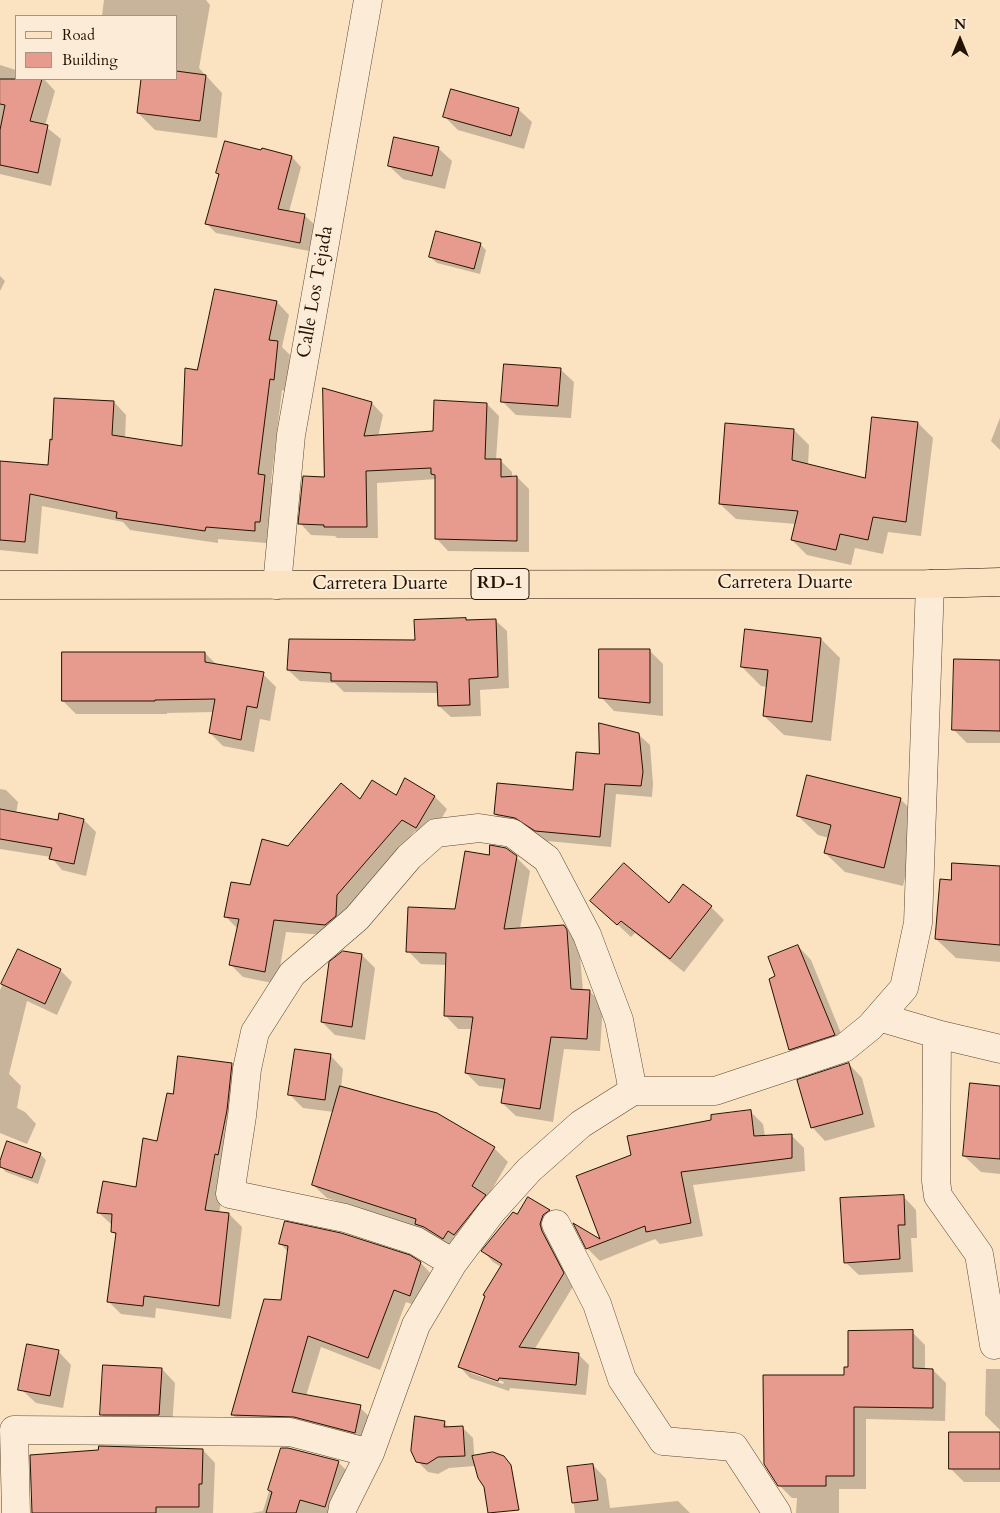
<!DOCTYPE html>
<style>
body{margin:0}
#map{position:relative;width:1000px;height:1513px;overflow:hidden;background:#fbe2c1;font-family:Cardo,serif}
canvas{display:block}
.legend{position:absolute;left:15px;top:15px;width:162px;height:65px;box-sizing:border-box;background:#fcecd7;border:1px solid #a59581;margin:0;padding:6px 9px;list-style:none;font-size:15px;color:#231300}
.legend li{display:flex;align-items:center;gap:10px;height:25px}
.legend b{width:25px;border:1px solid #a59581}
.north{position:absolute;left:935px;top:15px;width:50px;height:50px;-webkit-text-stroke:4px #fcecd7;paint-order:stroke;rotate:0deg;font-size:14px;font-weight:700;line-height:20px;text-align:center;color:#231300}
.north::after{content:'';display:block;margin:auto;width:18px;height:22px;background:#231300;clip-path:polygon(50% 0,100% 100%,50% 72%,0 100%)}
</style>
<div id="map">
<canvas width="1000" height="1513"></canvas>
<ul class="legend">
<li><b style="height:6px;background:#fbe2c1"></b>Road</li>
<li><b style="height:14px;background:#e79a8e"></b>Building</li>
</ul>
<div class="north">N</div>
</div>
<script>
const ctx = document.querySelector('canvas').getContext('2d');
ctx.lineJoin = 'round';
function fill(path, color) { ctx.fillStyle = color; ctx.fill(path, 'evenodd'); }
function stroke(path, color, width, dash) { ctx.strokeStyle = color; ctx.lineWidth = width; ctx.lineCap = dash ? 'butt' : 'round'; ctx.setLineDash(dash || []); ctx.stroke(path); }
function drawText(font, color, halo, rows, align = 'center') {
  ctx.font = font + ' Cardo,serif'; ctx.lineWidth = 4; ctx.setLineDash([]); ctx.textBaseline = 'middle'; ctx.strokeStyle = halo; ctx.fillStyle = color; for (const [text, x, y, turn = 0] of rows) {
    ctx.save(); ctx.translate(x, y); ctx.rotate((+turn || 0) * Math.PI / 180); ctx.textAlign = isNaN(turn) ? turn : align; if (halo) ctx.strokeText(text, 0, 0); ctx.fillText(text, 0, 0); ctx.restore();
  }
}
fill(new Path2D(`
 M104,0H206L210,5L199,68L222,93L217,138L155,130L138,113L142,79H176V16H102Z
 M0,65L16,70V79H44L55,91L45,126L61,139L51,186L0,174Z
 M518,109L532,122L524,149L458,130L445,117Z
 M438,148L452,161L445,189L403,179L389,166Z
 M263,149L292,157L301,167L289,212L304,215L314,224L309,251L216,233L207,224L220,175L218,173L262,152Z
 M480,244L486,250L480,274L437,263L430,257Z
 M0,276L5,281L0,291Z
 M277,302L289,315L282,347L290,355L287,392L282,390L271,482L277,488L272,534H267V543L218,539V543L130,530L123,522L42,506L38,554L0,550V462L49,467L114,402L126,415L125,439L183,447L198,372Z
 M560,369L574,382L571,418L516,415L502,401Z
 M372,403L383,415L378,437L434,432L487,404L499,416L496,460H500L512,472V478L517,477L529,489V552L448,551L437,539V479L377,483L378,538H337L335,536L311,535L300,523L325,479Z
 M1000,418V450L991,441Z
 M918,423L933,438L921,536L888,532L883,554L855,548L851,565L807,555L792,540L796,524L736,519L720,504L794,430L809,445L808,465L866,479Z
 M466,619L468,621L495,620L507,631L509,688L480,690L481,716L451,717L439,706V693L344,692L335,683L300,681L288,670L416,642Z
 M821,639L840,658L831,741L784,735L764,716L767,687L761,686L742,667Z
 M649,650L663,664V716L614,711L601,697Z
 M205,653L217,665L263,674L276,687L270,721L260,719L254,752L223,746L210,733L214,712L167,713V714H76L63,701Z
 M1000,661V743H967L954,730Z
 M638,734L650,745L653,784L652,797L616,794L611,847L547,841L527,828L506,825L495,814L574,792L601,756Z
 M406,780L435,797L447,809L429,840L415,831L349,908L338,936L286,932L277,984L243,977L231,965L238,929L225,916L288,848L396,796Z
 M0,789L6,790L18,802L16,814L59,821L84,820L96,832L86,876L62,870L51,857L0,849Z
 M900,799L920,818L903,886L845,872L825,853L829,838L818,835L798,816Z
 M490,857H516L530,871L520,929L564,926L579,944L583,991H589L603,1004L600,1051L564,1049L553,1122L516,1116L502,1103L504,1089L479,1086L466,1073L472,1029H458L445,1015L447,965L421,964L408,951L456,910Z
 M1000,868V962L956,958L936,939L952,881Z
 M592,901L711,907L724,920L684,972L635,933L631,937Z
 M798,946L811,960L847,1048L803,1062L790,1049Z
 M18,950L60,970L72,982L57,1015L27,1001L9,1074L21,1086L17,1108L25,1112L36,1124L27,1144L0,1133V990Z
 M362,955L375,968L365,1040L335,1035L322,1022Z
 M330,1055L343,1069L341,1088L436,1114L494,1148L508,1162L456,1251L421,1229L327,1198L313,1185L334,1112L303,1108L290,1095Z
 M232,1064L245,1077L219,1213L229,1214L242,1227L231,1319L156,1308L155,1318L121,1314L108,1301L117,1236L112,1231V1225L98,1212L137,1189L158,1142L174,1096Z
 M849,1064L862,1078L875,1127L825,1141L812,1127Z
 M1000,1087V1174L981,1172L964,1156Z
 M750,1111L763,1124L765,1136L791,1135L804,1148L805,1171L693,1185L703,1236L660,1244L655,1239L600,1261L587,1248L603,1242L632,1155L713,1121Z
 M40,1154L46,1160L38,1184L6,1172L0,1166V1165Z
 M903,1196L916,1210L917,1238H911L913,1272L859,1275L845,1262Z
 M528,1198L550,1211L560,1221L574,1285L534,1350L578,1354L589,1365L586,1395L510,1388L509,1391L470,1378L460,1367L501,1267L493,1262L483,1251L517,1216ZM471,1370L504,1382L503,1384L471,1373Z
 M280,1243L409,1256L421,1263L433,1276L422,1308L406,1302L380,1370L321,1347L306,1396L358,1406L371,1418L360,1443L245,1427L233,1415L282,1302L288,1252Z
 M912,1332L925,1345V1370H933L946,1383L945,1421L866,1419V1489H839V1513H796L797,1498H792L779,1485L845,1376L850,1368Z
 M58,1351L71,1365L63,1408L36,1403L22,1390Z
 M162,1369L175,1383L172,1428H115L102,1415Z
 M986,1369H1000V1430L985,1415Z
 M444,1423L450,1428H463L473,1438L475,1466L449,1468L438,1474L428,1472L417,1461Z
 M1000,1434V1482H964L951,1469Z
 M282,1449L338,1462L353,1477L342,1513H251L263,1511Z
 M203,1450L215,1463L213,1513H34Z
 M593,1465L606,1479L610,1508L678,1501L690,1513H575L569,1468Z`), '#0003');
const building = new Path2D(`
 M176,71L206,75L200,121L137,113L141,79H176Z
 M0,79H42L30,121L48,125L38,173L0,165V130L5,105L0,104Z
 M451,89L519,108L511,136L443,117Z
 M394,137L439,147L432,176L388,166Z
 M225,141L261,150L262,148L292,156L278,209L305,214L300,243L205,224L219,174L216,173Z
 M436,231L481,243L474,269L429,257Z
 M215,289L277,301L269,340L278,341L274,380L270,379L258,474L265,475L260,522H255V531L206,527L205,531L116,518L117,512L30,494L25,542L0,540V461L48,465L50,439L52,440L54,398L114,401L112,435L182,446L185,368L197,370Z
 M504,364L561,368L558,406L501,402Z
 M323,388L372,402L364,436L433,431L434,400L487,403L485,459H501V477L517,476V541L435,539V475L431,474V468L366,471L367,527H324V525L298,524L303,476L324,477Z
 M872,417L918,422L906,522L873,517L868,540L840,534L836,550L791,540L798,511L719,504L725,423L794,429L792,460L865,478Z
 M466,618V620L496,619L498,677L469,679L470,705L438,706L437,682L331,681V673L287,670L289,639L415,640L414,620Z
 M745,629L821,638L812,722L763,716L768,670L741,667Z
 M599,649H650V703L599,698Z
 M62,652H205V662L264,672L257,708L247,706L241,740L209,733L215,699L155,700V701H62Z
 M954,659L1000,660V731L952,730Z
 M599,723L639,733L643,772L641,786L605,784L600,837L535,831L515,818L494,814L497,783L573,790L576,752L599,754Z
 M807,775L901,798L884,868L824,853L831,825L797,816Z
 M405,778L435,796L416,828L402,820L337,895L336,916L325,925L274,920L265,972L229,965L239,919L224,917L231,882L250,885L262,839L288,846L341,783L360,799L372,780L396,795Z
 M0,809L58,820L59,813L84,819L74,864L49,859L52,848L0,839Z
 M490,845L506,848L517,856L504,929L564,925L567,930L571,989L590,990L587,1039L551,1037L540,1109L501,1103L505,1079L465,1073L473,1017L444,1016L446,953L406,952L408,907L455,909L465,851L489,855Z
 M624,863L669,903L683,884L712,906L670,959L621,921L617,925L590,901Z
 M952,863L1000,866V945L935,939L940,879L951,880Z
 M798,945L835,1035L789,1050L769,979L775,976L768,957Z
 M18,949L61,969L45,1004L1,984Z
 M343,951L362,954L352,1027L321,1022L329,962Z
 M295,1049L331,1054L325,1100L288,1095Z
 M178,1056L232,1063L227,1110L218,1155L215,1154L205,1210L229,1213L219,1306L144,1296L143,1306L107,1302L116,1233L111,1232L112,1214L97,1213L103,1181L136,1187L143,1138L157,1141L167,1093L173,1094Z
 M849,1063L863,1114L811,1128L797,1080Z
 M970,1083L1000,1086V1159L963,1156Z
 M340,1086L437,1113L495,1147L472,1186L486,1195L454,1235L448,1231L443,1239L424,1227L415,1224L416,1219L312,1185Z
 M751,1110L754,1136L792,1134V1158L681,1172L691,1223L646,1232L645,1226L586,1249L573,1223L600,1239L576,1176L631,1155L627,1136L711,1120V1115Z
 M7,1141L41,1153L32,1178L0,1167V1161Z
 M904,1195L905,1225H898L900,1259L844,1263L840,1198Z
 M528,1197L550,1210L543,1215L540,1224L542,1231L564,1273L519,1347L579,1353L576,1385L499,1378L498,1381L458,1367L485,1296L483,1295L502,1264L481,1251L513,1212L517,1214Z
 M285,1221L341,1233L410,1255L421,1262L410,1296L394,1290L368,1358L308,1336L292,1392L361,1405L355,1433L294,1417L231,1415L264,1299L281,1300L288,1246L279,1244Z
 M913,1330V1368L933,1369V1408L854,1407V1476H826V1486H778L764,1464L763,1375H844V1367H848V1331Z
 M27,1344L59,1350L50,1396L18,1390Z
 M103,1365L162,1368L159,1415H100Z
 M415,1416L445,1421L444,1427L463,1426L465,1456L438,1457L427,1464L416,1462L411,1451Z
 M949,1432H1000V1469H949Z
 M99,1446L203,1449L202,1484H199V1507H156V1513H32L30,1455L98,1450Z
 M281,1448H288L339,1461L325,1507L300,1500L296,1513H266L272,1492L268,1490Z
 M493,1452L504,1456L511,1465L519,1510L488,1513L484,1487L478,1478L472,1456Z
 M593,1464L598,1500L572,1503L567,1467Z`);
fill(building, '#e79a8e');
stroke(building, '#231300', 1);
const street = new Path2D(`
 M277,585L291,435L368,0
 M879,1017L937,1034L1000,1049
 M937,1034L936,1181L938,1196L979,1254L994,1345
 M556,1224L597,1304L622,1379L663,1441L734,1447L777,1513
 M453,1263L416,1241L345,1218L230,1194L242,1116L247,1069L255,1032L292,974L357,918L409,857L436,833L479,828L512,833L547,859L587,935L619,1020L633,1091
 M16,1513L14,1430L290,1432L370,1453
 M342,1513L343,1507L370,1453L416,1325L453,1263L492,1211L529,1170L581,1124L633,1091H715L844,1048L870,1027L904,988L918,923L930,584`);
const primary = new Path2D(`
 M0,585L930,584L1000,582`);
stroke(street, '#594730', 29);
stroke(primary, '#231300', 29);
stroke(street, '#fcecd7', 28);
stroke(primary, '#fbe2c1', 28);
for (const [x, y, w] of [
 [500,584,58]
]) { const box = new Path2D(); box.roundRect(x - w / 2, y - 15.5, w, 31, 4); ctx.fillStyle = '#fcecd7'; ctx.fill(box); stroke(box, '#231300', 1); }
drawText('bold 18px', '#231300', null, [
 ["RD-1",500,584]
]);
drawText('19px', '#231300', '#fcecd7', [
 ["Calle Los Tejada",316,292,-80],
 ["Carretera Duarte",785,584],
 ["Carretera Duarte",380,585]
]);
</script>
